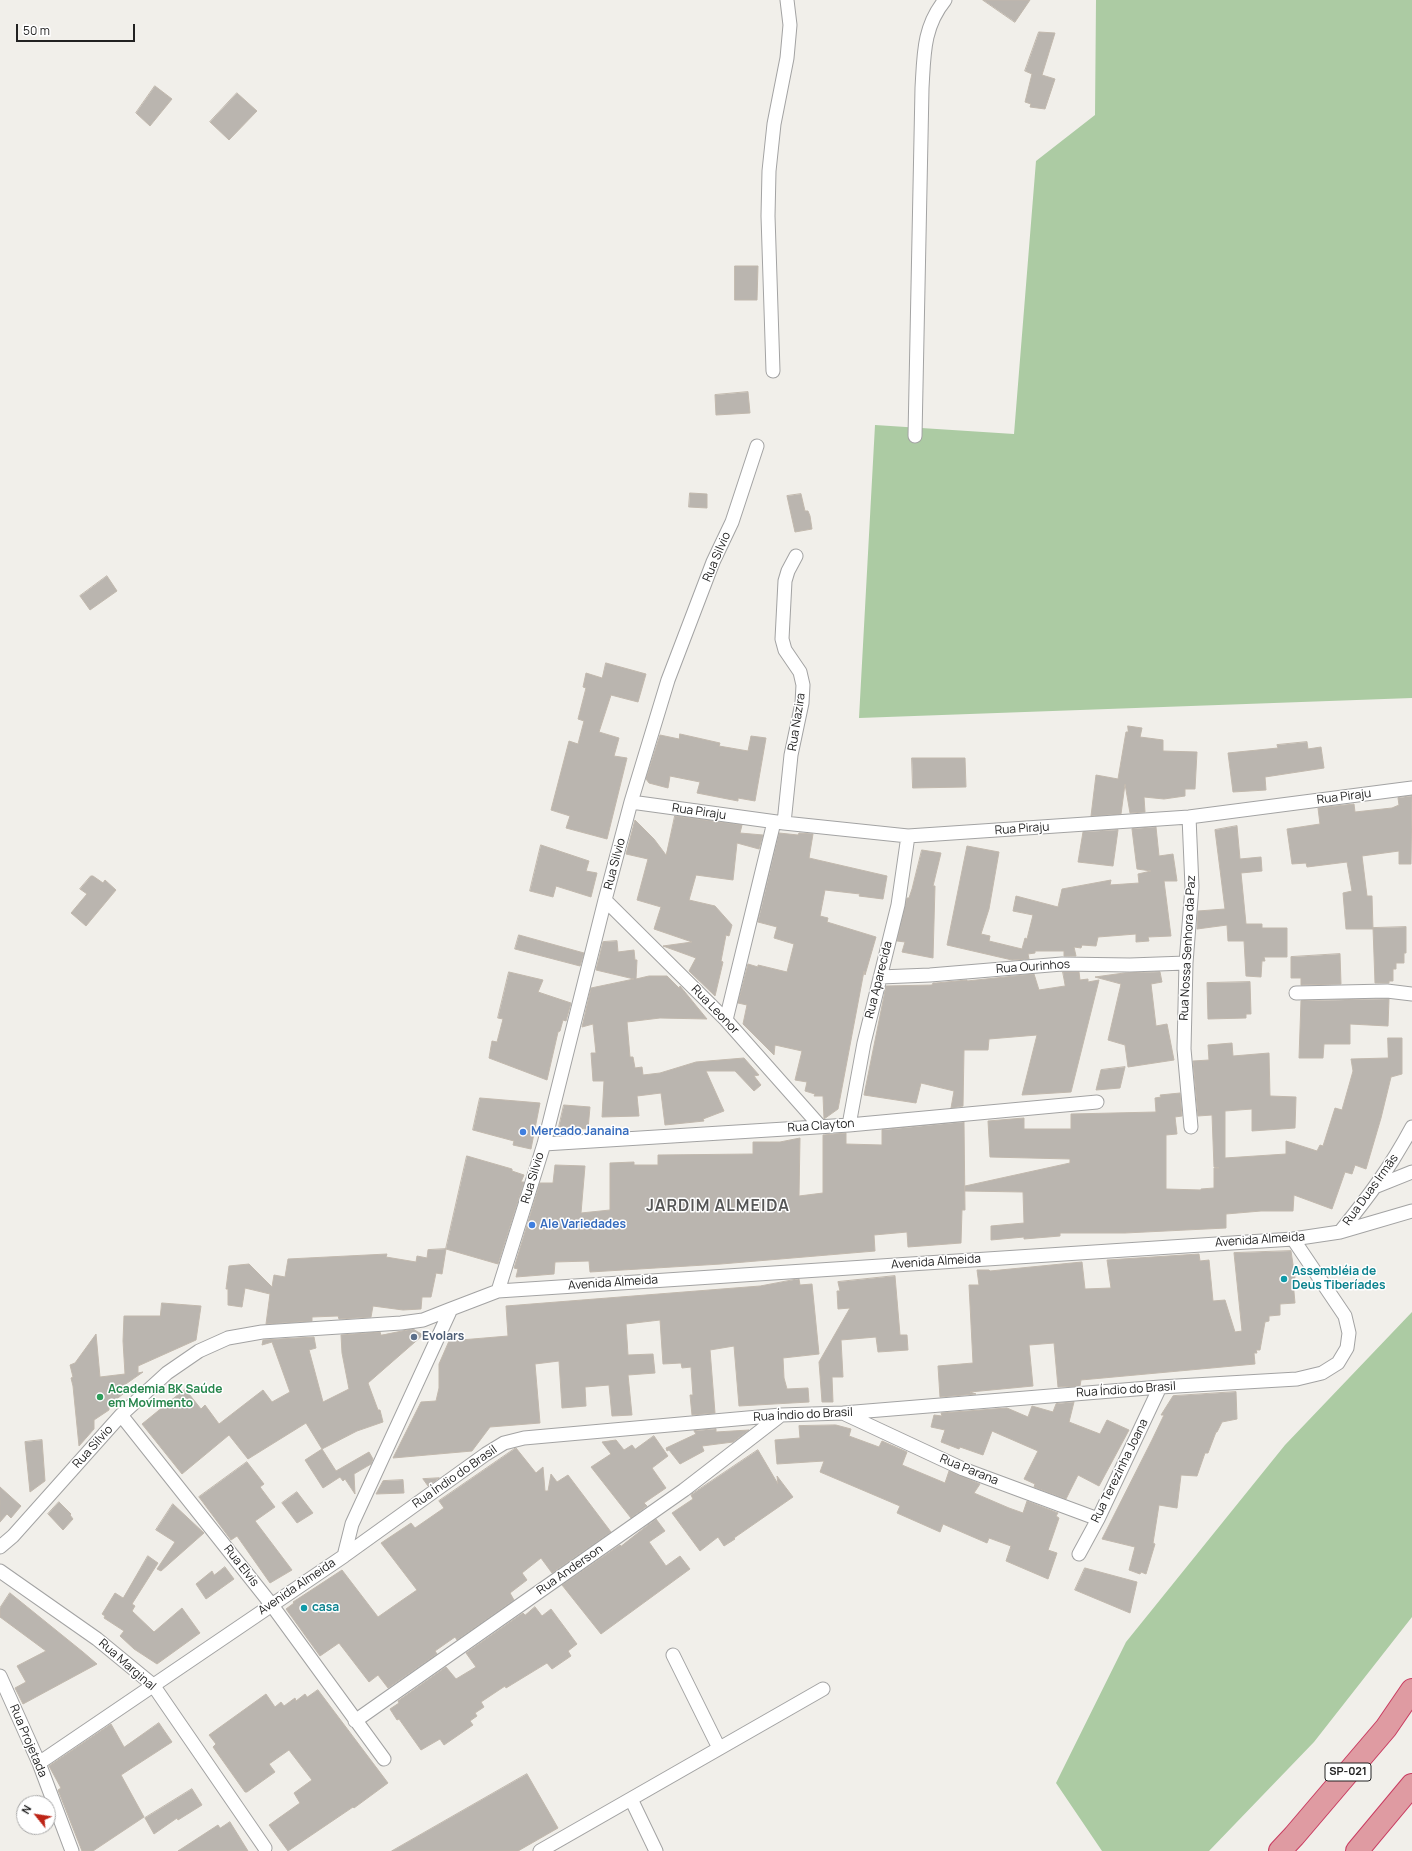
<!DOCTYPE html>
<meta charset="utf-8">
<style>
body{margin:0}
#map{position:relative;width:1412px;height:1851px;overflow:hidden;background:#f1efea;font-family:Manrope,sans-serif}
canvas{display:block}
.north{position:absolute;left:16px;top:1795px;width:40px;height:40px;box-sizing:border-box;background:#fff;border:1px solid #a7a7a7;border-radius:50%;rotate:300deg;font-size:11px;font-weight:700;line-height:16px;text-align:center;color:#222}
.north::after{content:'';display:block;margin:auto;width:14px;height:18px;background:#bd2416;clip-path:polygon(50% 0,100% 100%,50% 72%,0 100%)}
.scale{position:absolute;left:16px;top:24px;width:119px;height:18px;box-sizing:border-box;border:2px solid #222;border-top:0;padding-left:5px;font-size:12px;line-height:14px;white-space:nowrap;color:#222;-webkit-text-stroke:3px #fff;paint-order:stroke}
</style>
<div id="map">
<canvas width="1412" height="1851"></canvas>
<div class="north">N</div>
<div class="scale">50 m</div>
</div>
<script>
const ctx = document.querySelector('canvas').getContext('2d');
ctx.lineJoin = 'round';
function fill(path, color) { ctx.fillStyle = color; ctx.fill(path, 'evenodd'); }
function stroke(path, color, width, dash) { ctx.strokeStyle = color; ctx.lineWidth = width; ctx.lineCap = dash ? 'butt' : 'round'; ctx.setLineDash(dash || []); ctx.stroke(path); }
function drawText(font, color, halo, rows, align = 'center') {
  ctx.font = font + ' Manrope,sans-serif'; ctx.lineWidth = 3; ctx.setLineDash([]); ctx.textBaseline = 'middle'; ctx.strokeStyle = halo; ctx.fillStyle = color; for (const [text, x, y, turn = 0] of rows) {
    ctx.save(); ctx.translate(x, y); ctx.rotate((+turn || 0) * Math.PI / 180); ctx.textAlign = isNaN(turn) ? turn : align; if (halo) ctx.strokeText(text, 0, 0); ctx.fillText(text, 0, 0); ctx.restore();
  }
}
fill(new Path2D(`
 M1096,0H1412V698L859,718L875,425L1014,434L1036,161L1095,115Z
 M1412,1312V1617L1314,1742L1209,1851H1102L1056,1783L1126,1642L1285,1445Z`), '#accba3');
const building = new Path2D(`
 M983,0H1030L1015,22Z
 M1039,32L1055,33L1042,75L1055,79L1045,109L1030,107L1031,104L1025,102L1032,74L1025,71Z
 M155,86L172,99L150,126L136,113Z
 M237,93L257,111L229,140L210,122Z
 M735,266H758L757,300H735Z
 M748,392L750,413L716,415L715,395Z
 M690,493L707,494V508L689,507Z
 M801,494L805,511H808L810,516L812,529L795,532L787,496Z
 M107,576L117,591L90,610L80,596Z
 M606,663L646,674L638,702L611,695L599,732L619,738L614,756L627,758L607,839L566,828L570,816L551,810L569,741L578,744L584,721L578,719L586,688L583,687L586,673L602,678Z
 M1128,726L1142,728L1140,737L1163,740V751L1197,752L1195,789H1185V796L1164,799L1144,797L1145,812L1130,813L1125,784L1121,814L1091,816L1096,775L1118,779L1126,732H1128Z
 M680,734L720,743L719,746L748,751L751,736L766,738L755,801L738,798V801L697,793L700,782L670,776L668,788L649,783L646,779L660,735L679,739Z
 M1307,742L1308,749L1321,747L1324,768L1265,777L1266,790L1233,792L1228,753L1278,748L1277,745Z
 M912,758H965L966,787L913,788Z
 M1412,796L1411,864H1399V851L1362,856L1367,896H1372L1373,929H1346L1343,893L1352,891L1347,862L1307,867L1306,863L1292,864L1287,829L1320,824L1318,808L1354,804L1355,812L1392,808L1399,805L1398,798Z
 M675,816L742,825L740,833L763,835L759,849L737,843L733,880L696,875L689,900L715,906L732,925L729,936L726,935L721,961L723,962L715,996L689,971L696,958L663,946L692,942L654,929L661,907L637,900L648,859L626,854L635,820L654,839L666,855Z
 M1237,826L1240,859L1261,857L1262,871L1241,873L1246,924H1262V928H1287V957H1264L1265,961H1262L1261,977L1246,976L1244,941H1228L1227,925L1197,929L1198,911L1225,909L1215,830Z
 M1156,827L1159,856L1173,854L1177,881H1164L1171,936L1148,937L1149,941L1136,942V934L1098,937L1096,946L1082,945L1081,948L1074,947L1076,956H1064V951H1035V953L1028,954L1029,959L1012,960L947,945L967,846L999,852L989,909L981,934L990,936L989,941L1022,949L1025,938L1027,939L1033,915L1013,911L1016,896L1058,907L1062,889L1111,880L1110,885L1139,883L1138,874L1151,871L1137,869L1132,829Z
 M1118,830L1113,866L1078,862L1083,832Z
 M779,833L798,835L799,833L813,834L809,858L887,876L883,899L859,896L860,894L825,890L820,916L828,918L827,922L876,937L865,975L864,971L838,1109L824,1119L823,1096H814L815,1094L805,1091L807,1082L795,1080L802,1051L775,1045L774,1055L743,1024L747,1005L738,1003L748,964L758,967V965L787,972L794,944L774,938L777,927L758,922Z
 M541,845L589,861L586,871L597,873L591,897L556,886L553,897L530,891Z
 M922,850L941,853L933,886H935L933,958L902,952L905,942L897,941L907,898H909L912,889Z
 M91,876H93L103,883L105,880L116,890L86,926L71,913L87,894L80,889Z
 M1406,927V953H1404V963H1396V969H1393V981H1389V983H1375L1373,928Z
 M519,935L584,953L580,966L515,949Z
 M617,941L618,952L634,950L635,960H637L636,979L649,976H667L679,988L680,986L707,1019L660,1018L627,1022L630,1057H633L635,1068L642,1067L643,1075L660,1073L696,1062L744,1058L759,1075L754,1076L761,1085L754,1091L735,1071H706L724,1111L703,1119L704,1121L665,1125L661,1093L637,1096L639,1116L602,1117L604,1081H593L591,1053H596L593,1024L582,1027L591,988L634,979L596,970L603,942Z
 M1340,954L1341,984L1301,985V978H1291V957Z
 M509,972L543,980L538,992L571,1003L566,1021L563,1020L560,1031L558,1032L547,1080L489,1058L492,1041L497,1042L503,1019L498,1018Z
 M1063,972H1079L1080,980L1088,979V982L1099,980L1071,1092L1022,1095L1037,1035L989,1039L988,1050H964L963,1106L951,1108L954,1091L921,1083L916,1103L864,1095L886,986L932,985L933,983H936L967,980V981L1034,974L1039,990L1065,986Z
 M1160,972L1162,982L1151,984L1156,1026L1167,1024L1174,1060L1128,1067L1125,1045L1108,1040L1121,984L1095,977L1124,973Z
 M1250,982L1251,1014H1246V1018L1208,1019L1207,983Z
 M1389,999L1388,1026L1350,1024V1044H1324L1323,1058H1299L1301,1001Z
 M1388,1038H1402V1074L1391,1077L1381,1118L1366,1169L1355,1165L1352,1174L1345,1172L1332,1209L1294,1195L1293,1211H1261L1226,1214V1228L1125,1233H1060V1236L1024,1239V1237L991,1240V1226L1024,1223L1023,1192L965,1191V1186L1070,1163V1159L990,1157L988,1121L1024,1118V1129H1071V1114L1156,1112L1155,1098L1161,1097L1160,1095L1180,1093L1182,1116L1175,1117L1177,1134L1166,1135V1189L1201,1190V1189L1214,1188V1168H1219L1214,1167L1212,1115L1198,1116L1193,1061L1209,1060L1208,1045L1232,1043L1233,1056L1269,1053L1270,1096L1296,1097L1295,1128L1252,1131V1109L1225,1111V1158L1286,1154V1141L1317,1151L1320,1145L1323,1146L1335,1108L1342,1110L1353,1071L1351,1059L1388,1058Z
 M1125,1067L1120,1088L1096,1090L1101,1070Z
 M480,1098L540,1103L531,1149L513,1145L514,1141L473,1130Z
 M564,1105L590,1107L588,1129L559,1127Z
 M964,1122L965,1210H962L961,1243L908,1247L907,1232L874,1235L875,1251L721,1264L590,1272L589,1261L555,1262L554,1274L516,1277L518,1269L514,1268L540,1183H553L555,1165L585,1166L581,1213L610,1210V1163L634,1162V1165H658V1155L753,1154V1142H780L800,1138L799,1196L823,1193V1135L846,1133V1144L882,1145V1130Z
 M467,1156L512,1169V1171L524,1175L521,1182H524L498,1264L446,1249Z
 M446,1249L442,1274L436,1273L431,1297H422L421,1309L403,1310L373,1306L371,1317L339,1319L338,1316L312,1317V1321L266,1324L270,1294L245,1288L242,1307L228,1305V1289H226L229,1266L249,1264L272,1287L274,1275L285,1277L288,1259L387,1254L386,1257L416,1262L417,1256L427,1258L428,1250Z
 M1291,1251L1295,1278L1293,1281L1295,1303L1280,1304V1315L1269,1316V1321L1265,1322L1260,1350H1256L1257,1353H1254L1255,1364L1081,1380L1080,1386L1058,1387L1054,1343L1029,1345L1033,1386L970,1392L976,1394L940,1397L938,1366L973,1363L969,1285H979L977,1270H989L990,1271L1082,1262L1085,1289L1111,1288L1107,1260L1199,1254L1200,1261L1209,1260L1213,1301L1225,1300L1235,1332L1242,1331L1234,1253Z
 M895,1276L900,1335H907L908,1350L878,1352L876,1337L841,1340L843,1377H832L833,1402H822L819,1362L850,1308L838,1309L837,1291H840L838,1282Z
 M799,1279L800,1285L812,1284L819,1354L783,1358L784,1378L787,1389L808,1388L809,1402L739,1406L734,1346L710,1350L715,1413L692,1415L690,1395H693L691,1367L682,1368L681,1363L663,1364L660,1320L626,1324L628,1355L653,1354L655,1373L628,1375L632,1415L612,1416L609,1385L585,1387L586,1406L562,1408L559,1361L535,1364L540,1423L490,1427L472,1451L393,1458L421,1402L436,1401L439,1388V1364L449,1341L508,1336L506,1306L760,1286Z
 M162,1303L201,1306L196,1340L138,1366V1373L143,1372L123,1386V1394L109,1405V1410L94,1420V1429L79,1446L73,1386L71,1378L73,1377L70,1365L75,1363L96,1334L100,1377L125,1374L123,1341L124,1316H160Z
 M413,1329L423,1335L368,1383L378,1410H380L383,1422L357,1431L322,1449L336,1471L369,1452L373,1459L371,1464L354,1474L355,1494L345,1479L343,1481L340,1477L323,1488L305,1460L322,1449L306,1423L248,1459L229,1435L182,1474L142,1424L185,1389L201,1409L205,1405L219,1424L263,1390L272,1402L290,1392L272,1342L262,1345L263,1340L314,1337L316,1348L309,1350L323,1402L349,1389L342,1353L341,1335L380,1332L381,1335Z
 M1236,1392L1237,1419L1222,1422L1217,1432H1216L1208,1453H1205L1197,1476L1181,1475L1177,1508L1159,1505L1153,1543L1155,1544L1146,1574L1141,1572L1140,1574L1129,1570L1135,1547L1102,1539L1152,1440L1164,1415H1161L1173,1396Z
 M1074,1402L1069,1422L1100,1434L1107,1420L1129,1430L1099,1486L1078,1475L1066,1499L1034,1487L1035,1484L1024,1479L1038,1451L992,1431L983,1455L960,1447L959,1449L941,1442L945,1430L931,1427L934,1415L942,1416L941,1413L1007,1408L1028,1417L1032,1406L1053,1412L1056,1404Z
 M836,1425L851,1429L849,1436L879,1447L882,1441L907,1452L902,1465L945,1483L949,1471L980,1484L974,1493L1009,1508L1023,1513L1027,1501L1058,1513L1056,1516L1059,1518L1048,1550L1057,1553L1048,1579L1006,1561L1011,1546L989,1538L987,1543L943,1524L940,1532L897,1513L900,1506L820,1472L824,1461L777,1464L775,1440L800,1438L799,1426Z
 M716,1429V1432L749,1430L733,1442L702,1446L704,1451L680,1464L669,1450L667,1451L666,1448L696,1434L694,1431Z
 M654,1436L668,1456L652,1468L666,1488L644,1503L647,1506L631,1518L591,1467L611,1454L602,1442L616,1440L624,1450L632,1445L635,1449Z
 M42,1440L45,1481L30,1492L25,1442Z
 M516,1448L536,1473L543,1467L545,1491H548L551,1474L557,1482L568,1475L611,1532L552,1573L541,1558L522,1573L527,1580L510,1593L514,1600L457,1640L455,1637L435,1651L437,1654L388,1688L378,1675L369,1682L339,1643L320,1656L286,1609L294,1603L293,1602L342,1570L378,1617L398,1603L417,1590L381,1543L411,1523L415,1528L444,1508L439,1501Z
 M758,1450L778,1484L777,1476L793,1497L734,1538L735,1539L724,1546L718,1537L700,1551L672,1513L693,1499L691,1495Z
 M247,1462L264,1484L260,1487L275,1507L255,1521L292,1570L270,1583L237,1536L231,1540L199,1497Z
 M439,1478L428,1486L423,1479Z
 M403,1480L404,1493L376,1494L383,1481Z
 M0,1487L21,1506L11,1518L7,1514L0,1522Z
 M297,1492L313,1513L297,1523L282,1503Z
 M59,1502L71,1514L70,1515L73,1519L63,1530L48,1514Z
 M173,1504L204,1533L161,1571L157,1569L175,1542L156,1530Z
 M656,1519L665,1531L649,1542L666,1566L680,1556L690,1569L601,1634L562,1585L620,1545L621,1546Z
 M148,1556L158,1563L132,1604L135,1606L132,1611L154,1632L182,1608L200,1633L157,1664L134,1649L120,1636L124,1631L104,1618L105,1616L102,1614L115,1593L123,1598Z
 M225,1567L234,1579L206,1599L196,1584L212,1571L214,1575Z
 M1085,1568L1137,1582L1130,1613L1075,1590Z
 M10,1593L83,1652L97,1664L23,1704L15,1688L26,1682L17,1666L46,1651L0,1617V1608Z
 M535,1607L542,1616L551,1609L577,1644L568,1651L571,1656L552,1669L547,1663L506,1688L505,1686L481,1702L484,1707L475,1713L477,1716L470,1721L473,1725L444,1745L440,1739L421,1750L399,1719L397,1720L390,1709L399,1703L398,1701L446,1667L456,1679L476,1667L466,1653L523,1613L525,1615Z
 M318,1690L388,1783L354,1808L353,1807L288,1851L269,1825L300,1803L294,1793L312,1780L289,1750L269,1764L275,1772L247,1792H245L213,1747L216,1744L209,1735L266,1694L275,1707L281,1702L284,1706L295,1698L296,1701L305,1694L307,1697Z
 M159,1723L172,1742L121,1775L144,1817L93,1851H82L58,1790L61,1788L49,1766L111,1724L124,1747Z
 M527,1774L558,1828L518,1851H392Z
 M192,1789L202,1805L178,1820L177,1818L154,1834L145,1818Z
 M230,1822L248,1851H178L218,1825L220,1828Z`);
fill(building, '#bab5af');
stroke(building, '#c1b8ad', 1);
const street = new Path2D(`
 M773,371L768,216L769,171L774,124L787,58L790,25L787,0
 M915,436L922,88C924,55 923,27 945,0
 M631,802L784,823L908,836L1189,817L1412,788
 M1189,817L1192,887L1186,963L1184,1049L1191,1127
 M784,823L791,755L802,703L803,685L800,672L785,650L782,639L785,581L788,571L796,556
 M605,900L726,1020L820,1126
 M880,977L930,975L1062,964L1130,965L1186,963
 M1296,993L1387,991L1412,994
 M726,1020L774,822
 M849,1125L864,1043L898,905L908,836
 M544,1144L849,1125L1097,1102
 M1377,1186L1412,1172
 M1340,1232C1369,1196 1390,1168 1412,1127
 M498,1291L544,1144L605,900L631,802L668,680L713,562L732,522L757,446
 M845,1414L963,1469L1098,1519
 M121,1415L271,1604L384,1759
 M0,1547L13,1536L121,1415L167,1373L199,1351L228,1338L262,1332L401,1323L423,1320L451,1309
 M1079,1554L1098,1519L1160,1387
 M344,1556L486,1454L504,1443L524,1438L781,1415L843,1413L1160,1387L1297,1379L1322,1373L1338,1363L1347,1348L1349,1333L1345,1316L1293,1239
 M0,1571L97,1639L153,1685L265,1848
 M673,1655L719,1748
 M0,1676L39,1763L72,1851
 M355,1721L684,1490L781,1415
 M39,1763L344,1556L352,1524L451,1309L498,1291L1293,1239L1340,1232L1412,1211
 M631,1799L656,1851
 M540,1851L823,1689`);
const highway = new Path2D(`
 M1280,1851L1294,1836L1386,1728L1412,1690
 M1357,1851L1412,1785`);
stroke(street, '#a3a3a3', 15);
stroke(highway, '#c93c61', 24);
stroke(street, '#fff', 13);
stroke(highway, '#df9ba2', 22);
for (const [x, y, r, color] of [
 [523,1132,4,"#3f7fe0"],
 [532,1225,4,"#3f7fe0"],
 [1284,1279,4,"#0f9aa8"],
 [414,1337,4,"#5c6f8a"],
 [100,1397,4,"#2e9e5b"],
 [304,1608,4,"#0f9aa8"]
]) { const dot = new Path2D(); dot.arc(x, y, r, 0, 2 * Math.PI); ctx.fillStyle = color; ctx.fill(dot); stroke(dot, '#fff', 1.5); }
for (const [x, y, w] of [
 [1348,1772,46]
]) { const box = new Path2D(); box.roundRect(x - w / 2, y - 9, w, 18, 3); ctx.fillStyle = '#fff'; ctx.fill(box); stroke(box, '#222', 1); }
drawText('bold 11px', '#222', null, [
 ["SP-021",1348,1772]
]);
drawText('12px', '#222', '#fff', [
 ["Rua Silvio",717,557,-67],
 ["Rua Nazira",797,722,-81],
 ["Rua Piraju",1344,797,-7],
 ["Rua Piraju",699,812,8],
 ["Rua Piraju",1022,829,-4],
 ["Rua Silvio",615,864,-75],
 ["Rua Nossa Senhora da Paz",1188,948,-87],
 ["Rua Ourinhos",1033,967,-4],
 ["Rua Aparecida",879,980,-76],
 ["Rua Leonor",715,1010,46],
 ["Rua Clayton",821,1126,-4],
 ["Rua Silvio",533,1178,-73],
 ["Rua Duas Irmãs",1371,1190,-54],
 ["Avenida Almeida",1260,1240,-4],
 ["Avenida Almeida",936,1262,-4],
 ["Avenida Almeida",613,1283,-4],
 ["Rua Índio do Brasil",1126,1390,-4],
 ["Rua Índio do Brasil",803,1415,-3],
 ["Rua Silvio",93,1447,-48],
 ["Rua Parana",969,1470,22],
 ["Rua Terezinha Joana",1120,1471,-64],
 ["Rua Índio do Brasil",455,1477,-35],
 ["Rua Elvis",241,1566,52],
 ["Rua Anderson",570,1570,-35],
 ["Avenida Almeida",297,1587,-34],
 ["Rua Marginal",127,1665,41],
 ["Rua Projetada",28,1741,67]
]);
drawText('bold 12px', '#366cbe', '#fff', [
 ["Mercado Janaina",531,1132],
 ["Ale Variedades",540,1225]
], 'left');
drawText('bold 12px', '#0d838f', '#fff', [
 ["Assembléia de",1292,1272],
 ["Deus Tiberíades",1292,1286],
 ["casa",312,1608]
], 'left');
drawText('bold 12px', '#4e5e75', '#fff', [
 ["Evolars",422,1337]
], 'left');
drawText('bold 12px', '#27864d', '#fff', [
 ["Academia BK Saúde",108,1390],
 ["em Movimento",108,1404]
], 'left');
ctx.letterSpacing = '1px';
drawText('bold 16px', '#555', '#fff', [
 ["JARDIM ALMEIDA",718,1207]
]);
ctx.letterSpacing = '0px';
</script>
